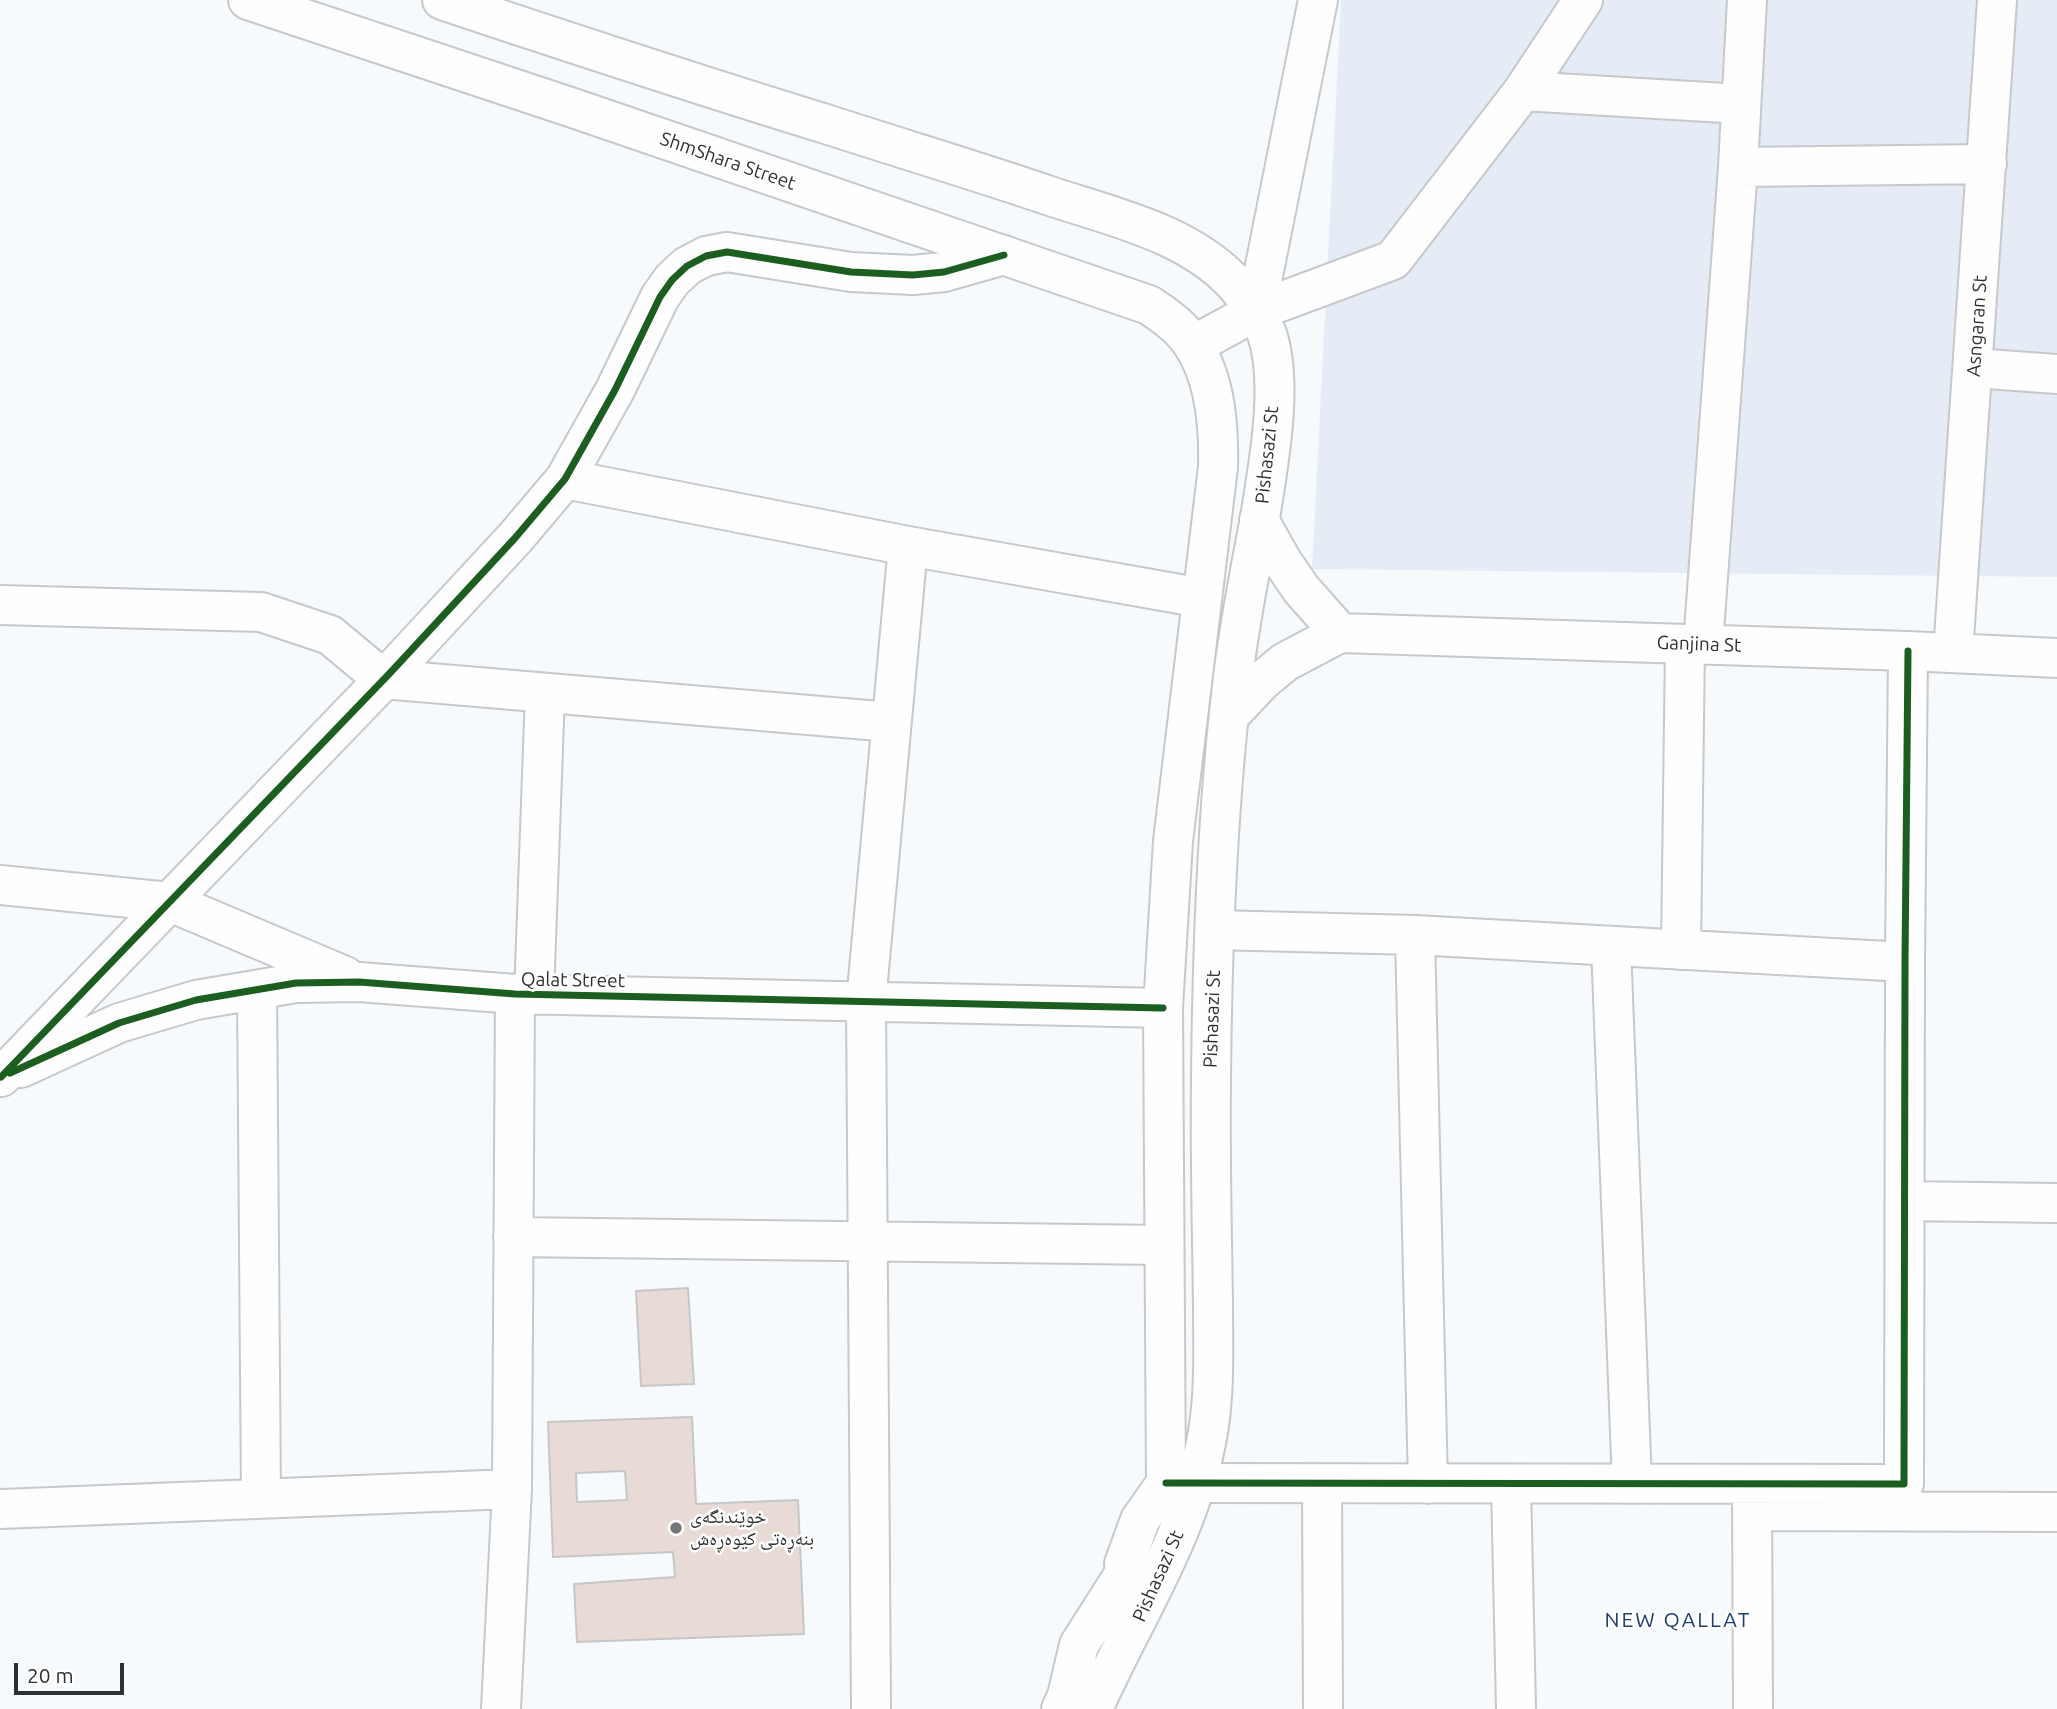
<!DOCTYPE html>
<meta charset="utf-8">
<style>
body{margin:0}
#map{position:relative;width:2057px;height:1709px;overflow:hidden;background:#f7fafd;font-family:Ubuntu,sans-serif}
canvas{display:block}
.scale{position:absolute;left:14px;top:1663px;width:110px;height:32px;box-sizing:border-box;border:4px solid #2e3032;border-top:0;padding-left:9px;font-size:21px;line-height:24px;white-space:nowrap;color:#2e3032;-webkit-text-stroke:5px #fff;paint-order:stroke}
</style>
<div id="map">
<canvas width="2057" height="1709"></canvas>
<div class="scale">20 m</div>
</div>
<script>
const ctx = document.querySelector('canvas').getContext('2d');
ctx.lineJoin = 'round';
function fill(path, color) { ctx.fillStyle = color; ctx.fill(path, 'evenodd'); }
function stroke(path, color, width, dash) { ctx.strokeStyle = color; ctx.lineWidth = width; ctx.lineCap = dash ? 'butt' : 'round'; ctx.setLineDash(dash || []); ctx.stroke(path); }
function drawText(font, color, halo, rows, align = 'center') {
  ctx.font = font + ' Ubuntu,"Noto Naskh Arabic",sans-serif'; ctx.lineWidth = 5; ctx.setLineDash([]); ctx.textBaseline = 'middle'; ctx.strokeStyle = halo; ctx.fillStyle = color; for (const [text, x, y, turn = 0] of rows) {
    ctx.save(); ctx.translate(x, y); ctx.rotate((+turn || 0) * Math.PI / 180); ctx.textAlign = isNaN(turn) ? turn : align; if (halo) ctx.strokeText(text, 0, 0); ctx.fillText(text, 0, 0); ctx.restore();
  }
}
fill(new Path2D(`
 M1341,0H2057V577L1312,569Z`), '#e5ecf5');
const building = new Path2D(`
 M688,1288L694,1384L641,1386L636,1291Z
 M692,1417L696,1504L798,1500L804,1634L577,1642L574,1584L675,1577L673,1552L553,1557L548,1422ZM625,1471L627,1500L577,1502L576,1473Z`);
fill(building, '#e8dbd6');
stroke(building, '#c6c6c7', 2);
const minor = new Path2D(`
 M1523,91L1741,104
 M1738,167L1987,164
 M1256,311L1393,260L1523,91L1583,0
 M1256,311L1318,0
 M1974,368L2057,374
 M565,479L908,546L1202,598
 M1259,520L1282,561L1301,589L1340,633
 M0,605L261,612L330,635L383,679L891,722
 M1703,645L1738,167L1747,0
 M1953,653L1997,0
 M1229,716L1262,681L1285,662L1340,633L1908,651L2057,658
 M0,885L170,902L345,976
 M1215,930L1415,935L1905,962
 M1415,935L1428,1484
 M1611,946L1632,1484
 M1681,950L1685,644
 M257,990L261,1499
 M534,995L545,693
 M21,1068L119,1023L196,1000L296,983L359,982L515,994L1163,1008
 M1,1077L390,673L515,538L565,479L615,390L660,297L672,280L687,266L706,256L727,252L851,272L913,275L944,272L1004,255
 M1905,1201L2057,1203
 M513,1237L1164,1245
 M1166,1483L1904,1484L1905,962L1908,651
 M1322,1484L1323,1709
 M1511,1484L1516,1709
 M1752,1487L1753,1709
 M0,1509L512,1489
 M1753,1511L2057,1512
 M501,1709L512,1489L515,994
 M871,1709L866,1002L908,546`);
const secondary = new Path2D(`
 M248,0L576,109L1149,305C1165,316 1182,327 1193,345C1216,380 1219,427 1218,467L1173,841L1163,1008L1166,1483L1140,1520L1124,1564L1128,1568L1079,1645L1067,1696L1061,1709
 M442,0C571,43 699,85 829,125C903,149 977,171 1050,196C1113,217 1189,233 1236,285C1248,299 1260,316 1267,334C1284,385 1268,466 1260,518C1250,571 1239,625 1233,678C1217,810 1212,951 1211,1084C1210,1157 1212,1231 1213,1304C1213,1346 1215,1390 1208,1432C1191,1534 1134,1616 1093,1709
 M1194,345L1256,311`);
stroke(minor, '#c6c8ca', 42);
stroke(secondary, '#c6c8ca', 42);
stroke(minor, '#fefeff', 38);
stroke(secondary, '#fefeff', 38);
stroke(new Path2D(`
 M10,1073L119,1023L196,1000L296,983L359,982L515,994L1163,1008
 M1,1077L390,673L515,538L565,479L615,390L660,297L672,280L687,266L706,256L727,252L851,272L913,275L944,272L1004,255
 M1166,1483L1904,1484L1905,962L1908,651`), '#1b5e20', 7);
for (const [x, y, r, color] of [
 [676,1528,7,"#747779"]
]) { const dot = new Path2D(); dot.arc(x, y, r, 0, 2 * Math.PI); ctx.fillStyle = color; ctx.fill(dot); stroke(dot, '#fff', 2.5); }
drawText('19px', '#2e3032', '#fff', [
 ["ShmShara Street",728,161,19],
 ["Asngaran St",1977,326,-86],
 ["Pishasazi St",1267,455,-84],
 ["Ganjina St",1699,644,2],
 ["Qalat Street",573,980,1],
 ["Pishasazi St",1212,1019,-88],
 ["Pishasazi St",1158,1576,-66]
]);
drawText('19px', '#2e3032', '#fff', [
 ["خوێندنگەی",690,1517],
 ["بنەڕەتی کێوەڕەش",690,1539]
], 'left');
ctx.letterSpacing = '2px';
drawText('21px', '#1e3e74', '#fff', [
 ["NEW QALLAT",1678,1620]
]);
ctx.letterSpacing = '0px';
</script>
